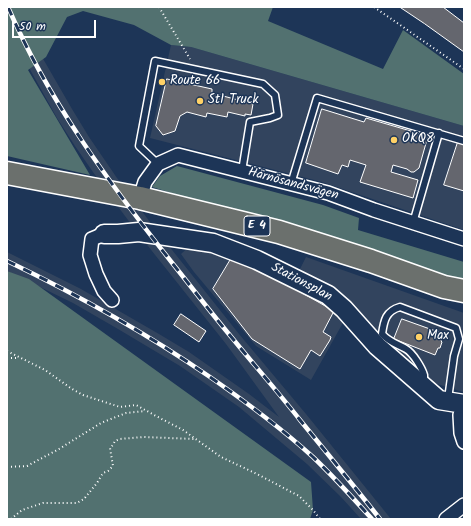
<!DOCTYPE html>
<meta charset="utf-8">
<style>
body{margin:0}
#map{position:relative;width:471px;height:526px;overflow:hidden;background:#1d3557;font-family:Kalam,sans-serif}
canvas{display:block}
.frame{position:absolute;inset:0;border:8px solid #fff;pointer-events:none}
.scale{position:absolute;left:12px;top:20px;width:84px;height:18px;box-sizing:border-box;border:2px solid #fff;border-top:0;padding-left:5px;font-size:12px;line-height:14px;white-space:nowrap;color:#fff;-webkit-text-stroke:3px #1d3557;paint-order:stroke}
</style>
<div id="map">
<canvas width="471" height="526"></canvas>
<div class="frame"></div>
<div class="scale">50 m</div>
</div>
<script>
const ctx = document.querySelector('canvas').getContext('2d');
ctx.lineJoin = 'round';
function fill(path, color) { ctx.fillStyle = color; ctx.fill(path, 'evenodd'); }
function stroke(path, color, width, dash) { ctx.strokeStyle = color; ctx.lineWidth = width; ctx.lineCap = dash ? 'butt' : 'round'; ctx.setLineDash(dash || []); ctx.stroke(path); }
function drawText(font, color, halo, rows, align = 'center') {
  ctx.font = font + ' Kalam,sans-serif'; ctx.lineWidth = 3; ctx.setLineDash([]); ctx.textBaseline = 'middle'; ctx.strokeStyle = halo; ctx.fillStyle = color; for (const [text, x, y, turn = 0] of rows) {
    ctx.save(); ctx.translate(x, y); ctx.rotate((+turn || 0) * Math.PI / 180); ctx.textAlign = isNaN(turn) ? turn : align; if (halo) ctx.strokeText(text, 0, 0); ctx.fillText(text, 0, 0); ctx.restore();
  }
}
fill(new Path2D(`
 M7,7L38,50L72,109L89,137L117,178L153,226L239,334L306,414L391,519H361L341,497L307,464L239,407L180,366L118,329L73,303L7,271V252L81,289L159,334L189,352L249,394L279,417L226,344L140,236L104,188L75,146L57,118L23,57Z
 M171,45L191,47L464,126V230L322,182L150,138Z
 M193,243L224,249L331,305L344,321L311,380L256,346L194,272L181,254Z
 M306,257L464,313V391L463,392L421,379L334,294L300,269Z`), '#32445e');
fill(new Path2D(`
 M7,7H273L268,21L383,69L403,30L464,74V126L191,47L171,45L134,25L83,11L67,17L46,57L28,70L90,175L7,156Z
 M177,166L323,205L359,218L358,230L464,262V283L152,187L160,176Z
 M7,271L29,279L311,482L313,510L310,519H7Z`), '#527170');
const building = new Path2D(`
 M400,7H443L464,23V52L425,24Z
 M167,79L212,89V93L253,104L251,115L245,114V116L228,112L227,117L207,113L206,117L187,112L180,116L175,131L163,135L156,126Z
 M322,109L364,122L366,118L428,136L419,168L414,172H411L407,169L393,165L391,172L418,180L413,198L360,182L366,165L350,160L348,167L342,165L338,174L306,163Z
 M458,142L464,143V191L444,185Z
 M234,254L334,311L323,332L331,337L330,340L320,356L311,350L300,369L252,339L213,289Z
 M181,314L206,331L199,342L174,325Z
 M402,319L444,334L441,341L442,342L440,348H438L435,355L394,339Z`);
fill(building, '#64666e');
stroke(building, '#fff', 1);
const lane = new Path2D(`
 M158,164L139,146L155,61L263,84L275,95L278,115L270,118L250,122L242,171
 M291,184L317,98L464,141
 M413,223L439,133
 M424,382C424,380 424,378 424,375C422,368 413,353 406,349C397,344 389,342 382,334C384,320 386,311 400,307L456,328L459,339L454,356L448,399`);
const street = new Path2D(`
 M140,198L145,182L158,164L178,155L328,193L374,210L464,239
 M104,234L92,239L90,255L96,274L104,291L112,300
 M464,405L460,415L461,433L464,442
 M446,519L464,505`);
const secondary = new Path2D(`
 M104,234H118L139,232L213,243L257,260L328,295L344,309L377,346L439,400L464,404`);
const highway = new Path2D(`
 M7,173L140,198L279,232L371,261L444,287L464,291`);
stroke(lane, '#fff', 9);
stroke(street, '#fff', 16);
stroke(secondary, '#fff', 21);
stroke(highway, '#fff', 25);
stroke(new Path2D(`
 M159,7L190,59
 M374,7L464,69
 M7,351L45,370L72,389L83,395L120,407L136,405L156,416L183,430L221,457L257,474L299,496L313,510L320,519
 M7,358H18
 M7,467L27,466L59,449L101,423L126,413L145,411
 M11,519L22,510L43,503H77L84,499L97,483L103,473L108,471L113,466L110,448L113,445L115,441L120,439L143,437L195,439`), '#fff', 2, [1, 3]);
stroke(lane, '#1d3557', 6);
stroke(street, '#1d3557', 13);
stroke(secondary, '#1d3557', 18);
stroke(highway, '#6b706d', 22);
const rail = new Path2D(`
 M8,7C49,102 110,184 173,264C193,289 212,314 233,339C255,366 278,392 300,420C327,453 354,486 380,519
 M7,261C78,295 146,333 210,377C246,402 281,428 313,457C334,477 353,498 372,519`);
stroke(rail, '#fff', 4.5);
stroke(rail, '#1d3557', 3, [9]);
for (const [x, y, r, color] of [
 [162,82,4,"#ffd166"],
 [200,101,4,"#ffd166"],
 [394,140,4,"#ffd166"],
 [419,337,4,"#ffd166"]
]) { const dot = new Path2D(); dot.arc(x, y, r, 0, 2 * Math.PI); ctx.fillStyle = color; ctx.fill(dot); stroke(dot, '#1d3557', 1.5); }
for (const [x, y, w] of [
 [257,226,26]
]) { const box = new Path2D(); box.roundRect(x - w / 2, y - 10, w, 20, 3); ctx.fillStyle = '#1d3557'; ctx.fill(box); stroke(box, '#fff', 1); }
drawText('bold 12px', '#fff', null, [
 ["E 4",257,226]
]);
drawText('13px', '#fff', '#1d3557', [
 ["Route 66",170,82],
 ["St1 Truck",208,101],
 ["OKQ8",402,140],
 ["Max",427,337]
], 'left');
drawText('13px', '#fff', '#1d3557', [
 ["Härnösandsvägen",293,185,15],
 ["Stationsplan",301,283,28]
]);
</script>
